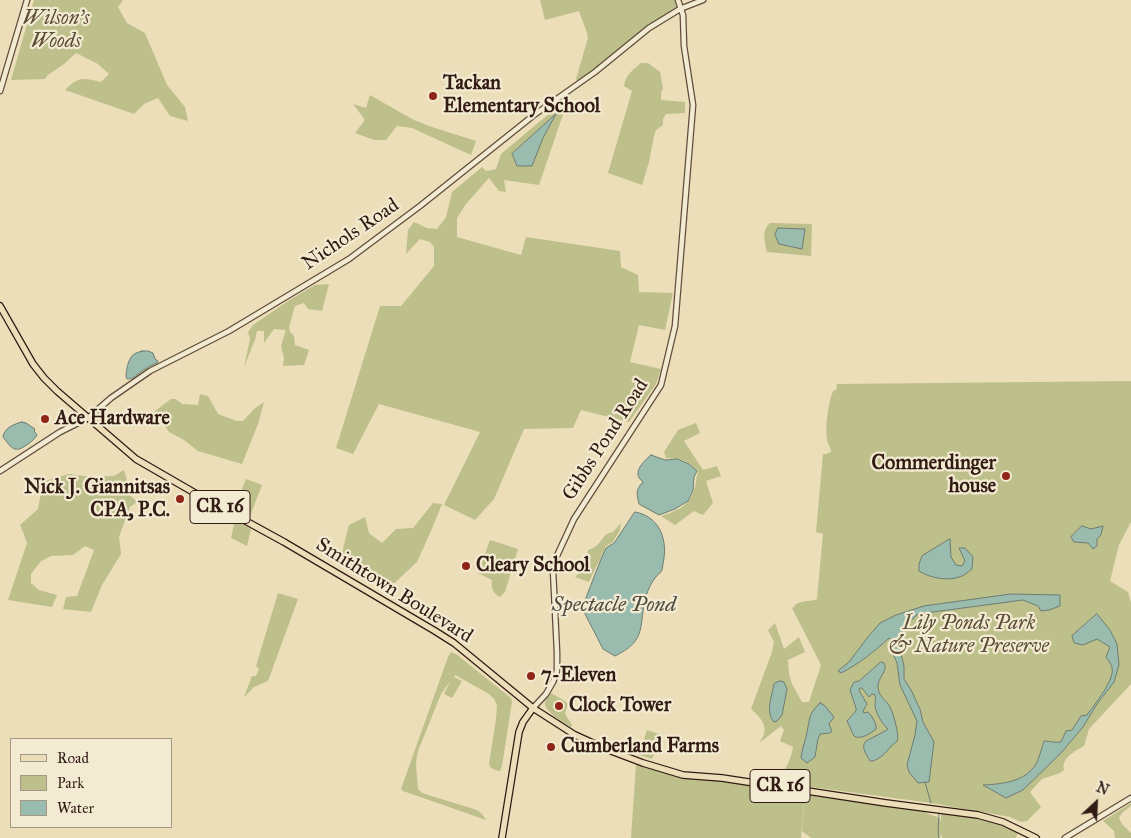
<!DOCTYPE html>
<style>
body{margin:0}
#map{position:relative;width:1131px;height:838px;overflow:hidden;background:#ecdeb9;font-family:"IM FELL Great Primer",serif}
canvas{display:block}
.legend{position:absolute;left:10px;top:738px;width:162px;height:90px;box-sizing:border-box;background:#f3ead2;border:1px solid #a59786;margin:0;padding:6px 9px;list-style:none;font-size:15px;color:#311b13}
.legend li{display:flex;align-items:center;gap:10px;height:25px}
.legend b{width:25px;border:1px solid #a59786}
.north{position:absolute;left:1071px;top:778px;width:50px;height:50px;-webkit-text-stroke:4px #f3ead2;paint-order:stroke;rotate:25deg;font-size:14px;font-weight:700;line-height:20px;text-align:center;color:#311b13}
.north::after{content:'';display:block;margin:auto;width:18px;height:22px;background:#311b13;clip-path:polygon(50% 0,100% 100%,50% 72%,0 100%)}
</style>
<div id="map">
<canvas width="1131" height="838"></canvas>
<ul class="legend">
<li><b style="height:6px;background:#ecdeb9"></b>Road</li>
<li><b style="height:14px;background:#bdc08b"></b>Park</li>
<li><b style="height:14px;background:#99bcaf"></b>Water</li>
</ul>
<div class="north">N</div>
</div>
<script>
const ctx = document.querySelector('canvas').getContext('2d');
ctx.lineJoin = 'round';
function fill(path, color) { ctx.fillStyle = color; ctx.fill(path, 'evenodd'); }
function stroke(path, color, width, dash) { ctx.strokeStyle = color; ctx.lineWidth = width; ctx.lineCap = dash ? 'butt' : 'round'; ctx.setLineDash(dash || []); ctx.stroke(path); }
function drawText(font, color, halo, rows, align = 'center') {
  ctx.font = font + ' "IM FELL Great Primer",serif'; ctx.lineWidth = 4.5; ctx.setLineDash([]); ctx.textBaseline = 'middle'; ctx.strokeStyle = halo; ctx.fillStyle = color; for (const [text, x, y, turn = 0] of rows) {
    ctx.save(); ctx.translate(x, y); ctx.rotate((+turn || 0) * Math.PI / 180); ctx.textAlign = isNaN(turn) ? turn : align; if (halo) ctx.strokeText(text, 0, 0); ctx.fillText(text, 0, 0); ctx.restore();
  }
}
fill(new Path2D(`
 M34,0H123L118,7L127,23L145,33L167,85L185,107L188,121L170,116L158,98L144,104L134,114L65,90C79,76 83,78 101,82L109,74L98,64L76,53L64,64L48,75L45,79L11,80Z
 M540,0H678L680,9L649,28L579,83L576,79L588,38L587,33L579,11L545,20Z
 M641,63H648L660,72L663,88L661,93V100L685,102V113L666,114L663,119V125L656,130L654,136L649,162L642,185L608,173L632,91L624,86C625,75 633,70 641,63Z
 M370,95L412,119L429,126L476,141L471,155L412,128L397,126L386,140H374L355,133L365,120L353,104L366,108Z
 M569,97L539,185L504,180L506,192L499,191L489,178L466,204L457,218V237L521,255L526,237L620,251L621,267L638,275L639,292L673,293L665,330L639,325L630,362L661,369L656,384L629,422L581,410L573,428L524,429L494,499L475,520L444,505L480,432L379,404L353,454L336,448L380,306H401L434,266V247L430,242L420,239L406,254L408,230L414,222L427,228L437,229L446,217L452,192L482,167L486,171L496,169L501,154ZM555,116L543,138L512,154Z
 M770,223L812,224L811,256L767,252C765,242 761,230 770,223Z
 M329,284L322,311L308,309L304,303L295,306L289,327L290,332L294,336L295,345L309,350L304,365L283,366L284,358L281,346L286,330L274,329L264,343V331H257L255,340L244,367L250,339L248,332L253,325L288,301L315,285Z
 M1131,381V522L1119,545L1110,581L1128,592L1131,603V684L1089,729L1084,746C1075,751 1061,758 1064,770L1060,773L1042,779L1030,792L1041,807L1027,821L1021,822L1010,817L931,803L782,783L783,778L782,776C786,767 792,757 793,747L780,741L784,730L781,726L759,743C771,728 762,719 751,709L772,652L774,642L768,630L775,623L784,649L799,637L805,652L788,660L789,674L792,684L802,702H809L821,665L792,608L794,607L795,605C801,600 810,602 817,599L823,534L816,532L823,454H826L831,452C831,447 828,445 827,440C825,426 828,404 833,391L836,390L837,384Z
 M200,394L208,396L218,414L237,421H243L254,409L264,402L258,424L242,464L198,451L184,440L169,432L161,420L147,417L171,399H176L182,404L198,405Z
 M696,423L700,433L684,441L703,470L717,466L721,476L706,481L713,503L703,515L694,511L675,525L661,516C676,511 688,507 694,491C696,484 696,478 698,471C686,460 683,459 666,458L664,452L678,430Z
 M124,470L131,496L137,502L130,507L119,537L121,554L102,585L91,612L63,609L66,597L77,596L94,550L85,546L73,555L51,556L41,561L31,574V583L39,590L57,595L52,607L8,600L27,543L23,532L20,525L38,509L41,493L45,481L69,474L92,477L114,476Z
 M246,479L262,485L250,516L235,507Z
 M433,503L442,504L431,531L417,562L387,590L357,574L341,557L349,525L365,517L369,533L382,543L396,529L413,528Z
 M235,520L251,529L247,546L231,538Z
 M621,523L620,530L613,542L606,546L589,582L575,577L585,567L588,550C589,550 595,547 596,546C603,541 602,534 613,532Z
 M490,540L518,549L505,592L500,597C493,593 491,589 492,580L478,573Z
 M278,593L298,599L268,681L254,687L244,697L252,676H256L259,669L256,666Z
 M451,652L456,654L511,698L512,702L502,766L500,771C495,770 490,769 489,764L496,719L497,705L494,699L489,694L455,675L454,677L462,681L452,698L444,694L450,681L441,694L418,751L416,762L417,778L418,789L422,793L477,810L482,814L486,820L403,791L401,789L448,657Z
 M551,693L568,703L565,714L572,725L571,727C565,723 544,712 545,703C545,699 549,696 551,693Z
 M647,730L662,735L652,759L639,755Z
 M636,764L694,778L805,793L801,838H631Z
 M809,794L920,810L934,816H936L940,819L941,822V812C968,816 993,822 1018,831L1016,838H942L941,833V836L939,838H811L802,831L805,795Z
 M1131,803V806L1122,813L1119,818L1122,824L1131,833V838H1115L1114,831L1103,821Z`), '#bdc08b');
const water = new Path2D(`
 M556,114L543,138L532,166H517L512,154Z
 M778,228L805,229L802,249L779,244L775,235Z
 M142,351H148L153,353L155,359L158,361L157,363C152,365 146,368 142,371C136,375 134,379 127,379L126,377C126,371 128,359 133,355C135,353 139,352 142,351Z
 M22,422L26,423L35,429L34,431L37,435C34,440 30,443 25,446C14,454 10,446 3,437C4,428 14,424 22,422Z
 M651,455L665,460L677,459L689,464L697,471L694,477L693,491L688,501L675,509L659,515L639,504C637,494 635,490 643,482C631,473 643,462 651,455Z
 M635,512C658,516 667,537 664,558C663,562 663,566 662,570C661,573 657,575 655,578C651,583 648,590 646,596C638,626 648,640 615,656L603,649L582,608L601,559L606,548L614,543Z
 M1082,526L1091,529L1103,526L1101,535L1097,539V546L1093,549L1088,543L1074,542L1071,537Z
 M950,539L951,557L956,565L962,566L965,561L959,548H965L973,557L972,569C969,571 965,575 962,576C949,582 930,578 919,571V564L922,556Z
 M1011,594L1060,595V606L1049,610L1041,611L1038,606L1023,600L918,614L903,628L899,646L904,666V679L911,690L920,709L923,722L934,742L929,782L918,783L909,772L907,765L915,735L917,721L900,685L897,663L891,649L893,642L889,638C875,651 859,664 841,673L838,671L849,662L868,637L880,623L896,615L924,606Z
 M1097,614L1110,630L1117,644L1119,665L1114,682L1097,704L1083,727L1061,753L1023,790L1006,798L983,785C1002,784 1025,782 1036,764C1039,759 1042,747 1044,741C1050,741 1055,743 1061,742L1066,731L1072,730L1081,716L1087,715C1094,705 1115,680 1112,668C1112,665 1108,660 1106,657L1110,647L1097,639L1083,645L1074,643L1072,636Z
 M881,662L884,663C889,671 877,677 878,688C880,699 886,699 890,707C893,712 900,737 897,741C896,743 893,744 891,746C886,753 881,758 873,761H870C867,755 860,747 866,741L887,730L888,729C883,726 874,710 875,704C875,701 876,698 875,695L872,694L869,697L862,688H860L859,689L860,692L867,704L863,711L864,713L868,712C872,716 877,724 876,729C870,734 860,740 854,736L847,721L856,711V708L850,690L854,682L859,681Z
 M780,681L784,682L787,689L782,715L777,721L774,722C765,712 772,696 774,684Z
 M820,703L824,705L834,717L829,724L832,731L830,733L820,734L818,739L815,757L807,763L801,758C802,750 804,744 806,737C810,721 807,715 820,703Z`);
fill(water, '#99bcaf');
stroke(water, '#6f7c71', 1);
stroke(new Path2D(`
 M925,782L931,803
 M939,814C939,821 937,831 939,838`), '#6f7c71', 1);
const minor = new Path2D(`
 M0,91L27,0
 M0,471L60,432L88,418L111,398L150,371L229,331L349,259L420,206L534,115L595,72L649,28L680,9L703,0
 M533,708L546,694L553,682L557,671V652L553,570L555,560L574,519L661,385L675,326L693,105L684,46L683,15L678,0
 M1065,838L1131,798`);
const major = new Path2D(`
 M0,306L33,364L44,378L57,391L136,459L200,496L284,542L435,631L454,643L533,708L575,735L606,749L643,763L683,775L722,778L886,803L978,815L1003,822L1036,838
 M502,838L519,732L523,722L533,708`);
stroke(minor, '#604c3c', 7);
stroke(major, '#311b13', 8);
stroke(minor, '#f3ead2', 4.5);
stroke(major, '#ecdeb9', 5.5);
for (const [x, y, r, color] of [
 [433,96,5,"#8f2418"],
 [45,419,5,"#8f2418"],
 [1006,476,5,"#8f2418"],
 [180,499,5,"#8f2418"],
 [466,566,5,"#8f2418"],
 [531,676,5,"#8f2418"],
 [559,706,5,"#8f2418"],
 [551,747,5,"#8f2418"]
]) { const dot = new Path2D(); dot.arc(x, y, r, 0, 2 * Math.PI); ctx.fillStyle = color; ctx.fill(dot); stroke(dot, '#f3ead2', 2); }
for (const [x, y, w] of [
 [220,507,60],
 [780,786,60]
]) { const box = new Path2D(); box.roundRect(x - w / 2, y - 16.5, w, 33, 4); ctx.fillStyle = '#f3ead2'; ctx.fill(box); stroke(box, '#311b13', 1); }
drawText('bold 19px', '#311b13', null, [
 ["CR 16",220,507],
 ["CR 16",780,786]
]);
drawText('italic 20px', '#5b4d37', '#f3ead2', [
 ["Wilson's",56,19],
 ["Woods",56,42],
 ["Lily Ponds Park",969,624],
 ["& Nature Preserve",969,647]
]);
drawText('bold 20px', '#311b13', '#f3ead2', [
 ["Tackan",443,84],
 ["Elementary School",443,107],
 ["Ace Hardware",55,419],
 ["Commerdinger",996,464,"right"],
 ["house",996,487,"right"],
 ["Nick J. Giannitsas",170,488,"right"],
 ["CPA, P.C.",170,511,"right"],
 ["Cleary School",476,566],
 ["7-Eleven",541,676],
 ["Clock Tower",569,706],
 ["Cumberland Farms",561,747]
], 'left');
drawText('20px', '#311b13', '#f3ead2', [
 ["Nichols Road",351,235,-34],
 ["Gibbs Pond Road",606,440,-57],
 ["Smithtown Boulevard",394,591,32]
]);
drawText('italic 21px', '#504b42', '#f3ead2', [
 ["Spectacle Pond",614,606]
]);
</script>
